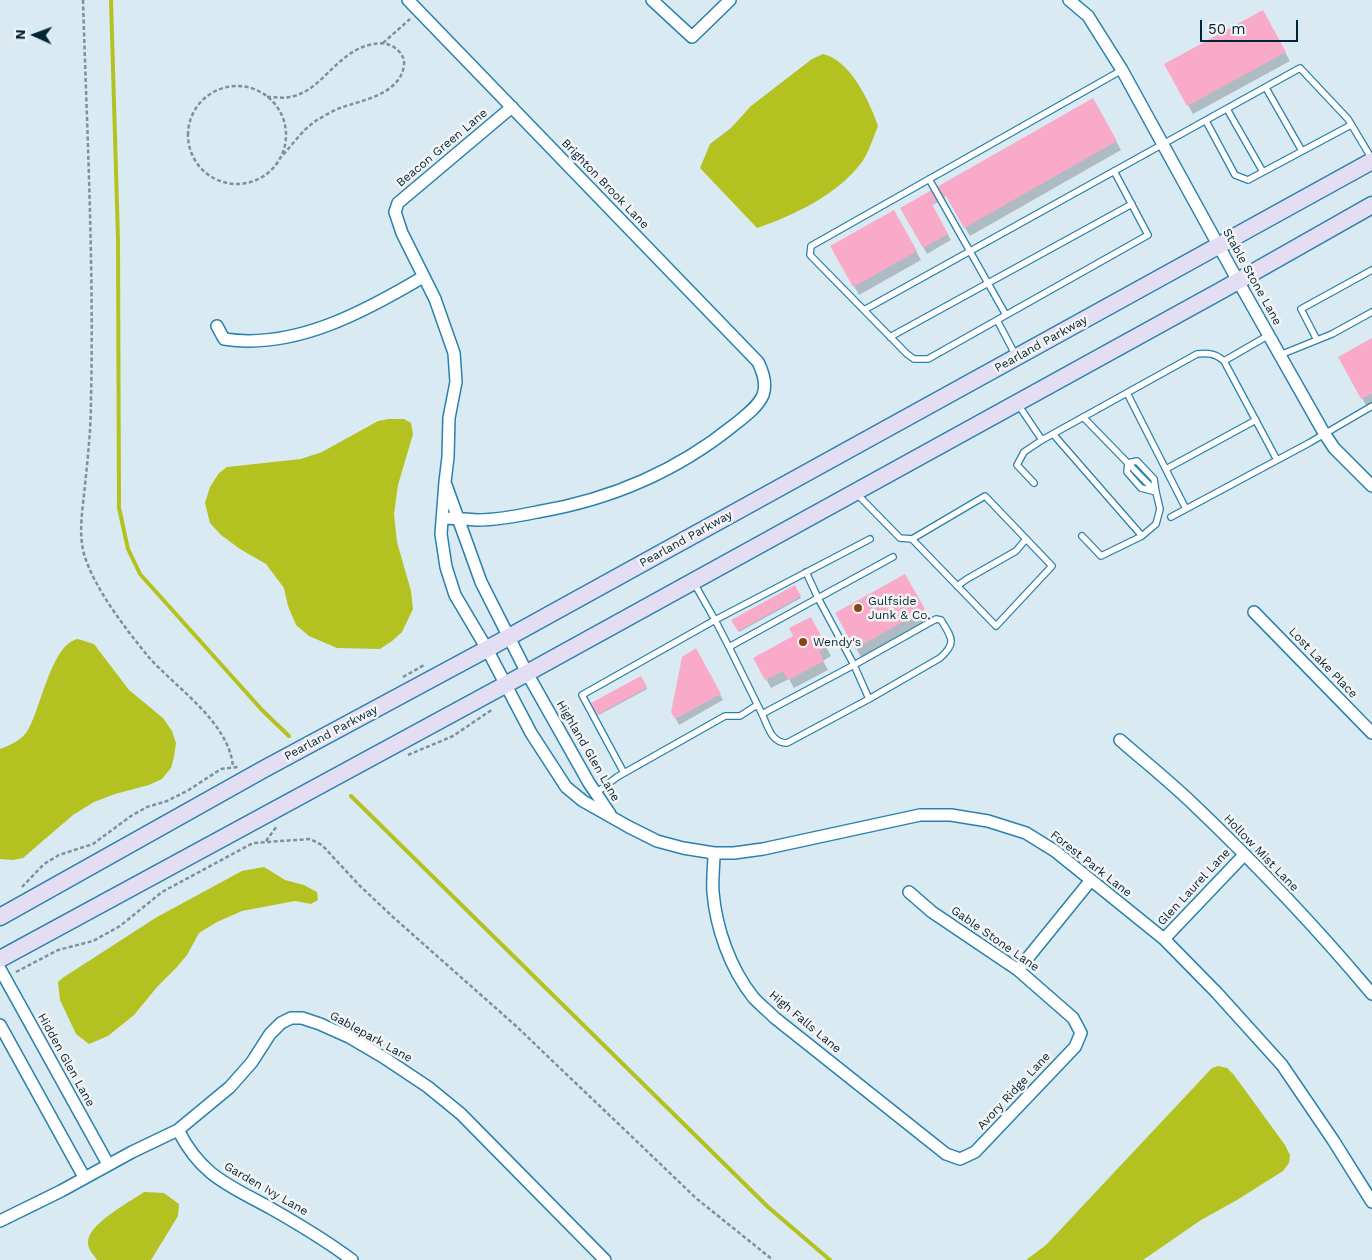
<!DOCTYPE html>
<style>
body{margin:0}
#map{position:relative;width:1372px;height:1260px;overflow:hidden;background:#daeaf3;font-family:"Work Sans",sans-serif}
canvas{display:block}
.north{position:absolute;left:10px;top:10px;width:50px;height:50px;-webkit-text-stroke:4px #f4f4f4;paint-order:stroke;rotate:272deg;font-size:14px;font-weight:700;line-height:20px;text-align:center;color:#002537}
.north::after{content:'';display:block;margin:auto;width:18px;height:22px;background:#002537;clip-path:polygon(50% 0,100% 100%,50% 72%,0 100%)}
.scale{position:absolute;left:1200px;top:20px;width:98px;height:22px;box-sizing:border-box;border:2px solid #002537;border-top:0;padding-left:6px;font-size:15px;line-height:18px;white-space:nowrap;color:#002537;-webkit-text-stroke:4px #f4f4f4;paint-order:stroke}
</style>
<div id="map">
<canvas width="1372" height="1260"></canvas>
<div class="north">N</div>
<div class="scale">50 m</div>
</div>
<script>
const ctx = document.querySelector('canvas').getContext('2d');
ctx.lineJoin = 'round';
function fill(path, color) { ctx.fillStyle = color; ctx.fill(path, 'evenodd'); }
function stroke(path, color, width, dash) { ctx.strokeStyle = color; ctx.lineWidth = width; ctx.lineCap = dash ? 'butt' : 'round'; ctx.setLineDash(dash || []); ctx.stroke(path); }
function drawText(font, color, halo, rows, align = 'center') {
  ctx.font = font + ' "Work Sans",sans-serif'; ctx.lineWidth = 5; ctx.setLineDash([]); ctx.textBaseline = 'middle'; ctx.strokeStyle = halo; ctx.fillStyle = color; for (const [text, x, y, turn = 0] of rows) {
    ctx.save(); ctx.translate(x, y); ctx.rotate((+turn || 0) * Math.PI / 180); ctx.textAlign = isNaN(turn) ? turn : align; if (halo) ctx.strokeText(text, 0, 0); ctx.fillText(text, 0, 0); ctx.restore();
  }
}
fill(new Path2D(`
 M823,54C850,60 870,102 878,126C873,138 869,152 862,162C837,195 795,215 757,228L700,168L710,144L731,128L751,106L812,59Z
 M389,419H404L411,423L413,434L398,485L394,514L397,542L411,591L413,609L402,632L392,641L380,649L337,648L309,636L296,625L288,606L284,588L266,564L240,549L221,535L210,523L205,503L210,487L219,473L227,467L301,459L322,452L378,421Z
 M78,639L94,644L129,690L163,718L172,731L176,743L174,757L171,768L162,779L149,785L115,794L94,802L73,815L23,858L13,860L0,859V749C11,745 22,740 28,730C41,708 52,643 78,639Z
 M264,867L285,880L304,885L317,892L318,900L311,904L295,901L242,911L217,922L199,933L187,955L177,967L157,987L134,1015L108,1036L89,1044L76,1034L60,1000L58,982L64,977L157,917L205,891L242,871Z
 M1218,1066L1227,1068L1234,1075L1285,1145L1290,1155L1289,1163L1283,1171L1237,1200L1201,1220L1143,1260H1026L1046,1245L1212,1068Z
 M144,1192L164,1193L179,1204L178,1216L151,1260H97C94,1255 88,1250 88,1243C87,1224 130,1202 144,1192Z`), '#b3c221');
fill(new Path2D(`
 M1262,12L1290,61L1193,114L1166,65Z
 M1093,100L1121,150L970,236L941,186Z
 M939,187L945,198L931,206L951,240L927,254L902,208Z
 M894,212L921,260L859,295L832,246Z
 M1372,339V404L1367,407L1339,357Z
 M905,575L929,619L861,657L837,614Z
 M794,586L801,598L739,632L733,620Z
 M810,618L831,656L823,661L828,670L794,688L789,679L771,688L755,659L795,637Z
 M696,650L723,700L679,725L672,711Z
 M640,677L647,689L599,715L592,703Z`), '#0003');
stroke(new Path2D(`
 M111,0L118,239L119,508L128,549L140,574L262,710L289,736
 M351,796L768,1207L830,1260`), '#b3c221', 4);
fill(new Path2D(`
 M1263,10L1286,52L1187,106L1164,64Z
 M1093,98L1117,141L964,228L946,196L932,204L948,234L923,248L900,208Z
 M894,210L917,251L853,287L830,246Z
 M1372,338V393L1361,399L1338,357Z
 M905,574L925,609L855,649L835,613Z
 M795,585L801,596L738,631L731,620Z
 M811,617L827,647L819,651L824,661L788,680L783,671L765,680L753,658L793,636L789,628Z
 M696,648L721,694L675,719L671,712L682,657Z
 M641,676L647,687L597,715L591,703Z`), '#faaac9');
const lane = new Path2D(`
 M1266,88L1302,151
 M1227,109L1263,172
 M1206,121L1235,175L1248,180L1351,125
 M1114,171L1148,235L928,359H914L907,354L810,255L811,246L1122,70
 M929,179L1006,315
 M864,310L1300,68L1348,119L1372,159
 M997,320L1016,356
 M890,337L1132,204
 M1317,340L1301,309L1372,270
 M1280,355L1332,334L1372,312
 M1224,361L1269,335
 M1127,393L1186,509
 M1017,403L1042,440L1197,354C1208,353 1215,353 1224,361L1277,460
 M1053,434L1142,536
 M1137,461L1154,479L1156,492L1141,488L1127,472L1128,463Z
 M1166,469L1256,420
 M1034,483L1017,465L1024,452L1042,440
 M857,494L900,538L912,539L985,496L1052,566L996,626L912,539
 M1171,517L1309,443L1372,406
 M1082,536L1101,556L1142,536L1156,524L1160,509L1156,492L1083,417
 M806,572L818,598L893,557
 M694,583L715,620L870,539
 M957,586L967,579L1016,551L1026,539
 M729,647L762,714
 M624,773L582,695L715,620L729,647L818,598L854,665L936,619L941,620C952,638 957,643 940,658L869,699L854,665L762,714C768,726 771,743 787,743L869,699
 M596,793L617,777L725,716H740L757,705`);
const street = new Path2D(`
 M408,0L758,362C763,372 767,384 763,395C758,407 744,417 734,425C677,471 609,500 537,512C518,516 497,520 477,520C465,519 454,518 442,518
 M652,0L692,37L730,0
 M1069,0L1088,16L1122,70L1238,281L1324,433L1334,448L1372,486
 M512,107L398,203L395,212L402,233L435,299L454,353L456,382L449,418L448,457L445,482L441,534L446,567L455,595L487,649L531,733L566,787L583,801L629,827L657,841L683,848L714,853H734L763,849L920,815H951L988,821L1026,833L1055,851L1164,939L1217,993L1282,1065L1333,1140L1372,1202
 M217,326L224,339C294,350 364,312 423,277
 M446,485L481,582L527,673L589,783L610,814
 M1254,612L1372,733
 M1120,740C1144,761 1169,781 1192,803C1255,863 1316,927 1372,994
 M714,853C714,866 712,879 713,892C716,928 730,968 753,997C759,1004 768,1011 775,1018L946,1154L960,1159L975,1152L1075,1047L1081,1033L1073,1018L1018,970L932,912L909,892
 M1164,939L1244,855
 M0,969L108,1164
 M1018,970L1091,880
 M0,1025L84,1177
 M178,1130C202,1177 229,1185 272,1209C300,1225 327,1241 352,1260
 M0,1221L61,1191L132,1152L178,1130L230,1087L252,1062L270,1034L281,1023L291,1018H302L320,1024L349,1037L383,1057L428,1087L461,1114L605,1260`);
const secondary = new Path2D(`
 M0,917L264,769L487,649L1372,161
 M0,959L527,673L1222,290L1372,205`);
stroke(lane, '#2981ad', 8);
stroke(street, '#2981ad', 14);
stroke(secondary, '#2981ad', 19);
stroke(new Path2D(`
 M83,0C87,133 94,266 91,399C91,428 88,456 85,485C83,507 78,532 84,554C94,588 125,628 147,655C175,688 229,721 233,767
 M383,43L410,19
 M188 135a49 49 0 1 1 98 0a49 49 0 1 1-98 0Z
 M267,97C276,97 285,99 294,96C322,89 337,53 369,45C378,43 386,42 394,47C401,52 405,58 404,66C399,95 362,100 340,108C332,111 324,116 317,120C303,129 293,144 282,156
 M403,677L424,665
 M408,755L453,736L493,709
 M266,841L277,826
 M22,887L44,864L59,855L93,844L131,816L147,807L167,801L187,791L221,769L238,767
 M16,972L58,950L93,941L120,926L162,892L253,843L310,839L322,845L359,885L393,917L516,1026L697,1199L773,1260`), '#78929f', 2.5, [4, 2.5]);
stroke(lane, '#fff', 5.5);
stroke(street, '#fff', 11);
stroke(secondary, '#e4def5', 16);
for (const [x, y, r, color] of [
 [858,608,5,"#86460d"],
 [803,642,5,"#86460d"]
]) { const dot = new Path2D(); dot.arc(x, y, r, 0, 2 * Math.PI); ctx.fillStyle = color; ctx.fill(dot); stroke(dot, '#f4f4f4', 2); }
drawText('12px', '#002537', '#f4f4f4', [
 ["Beacon Green Lane",442,148,-40],
 ["Brighton Brook Lane",605,184,46],
 ["Stable Stone Lane",1252,277,61],
 ["Pearland Parkway",1041,344,-29],
 ["Pearland Parkway",686,539,-29],
 ["Lost Lake Place",1323,663,46],
 ["Pearland Parkway",331,733,-28],
 ["Highland Glen Lane",588,751,60],
 ["Hollow Mist Lane",1261,853,46],
 ["Forest Park Lane",1091,864,38],
 ["Glen Laurel Lane",1194,887,-47],
 ["Gable Stone Lane",995,939,35],
 ["High Falls Lane",805,1022,40],
 ["Gablepark Lane",371,1037,29],
 ["Hidden Glen Lane",66,1060,61],
 ["Avory Ridge Lane",1014,1091,-47],
 ["Garden Ivy Lane",266,1189,30]
]);
drawText('12px', '#002537', '#f4f4f4', [
 ["Gulfside",868,601],
 ["Junk & Co.",868,615],
 ["Wendy's",813,642]
], 'left');
</script>
